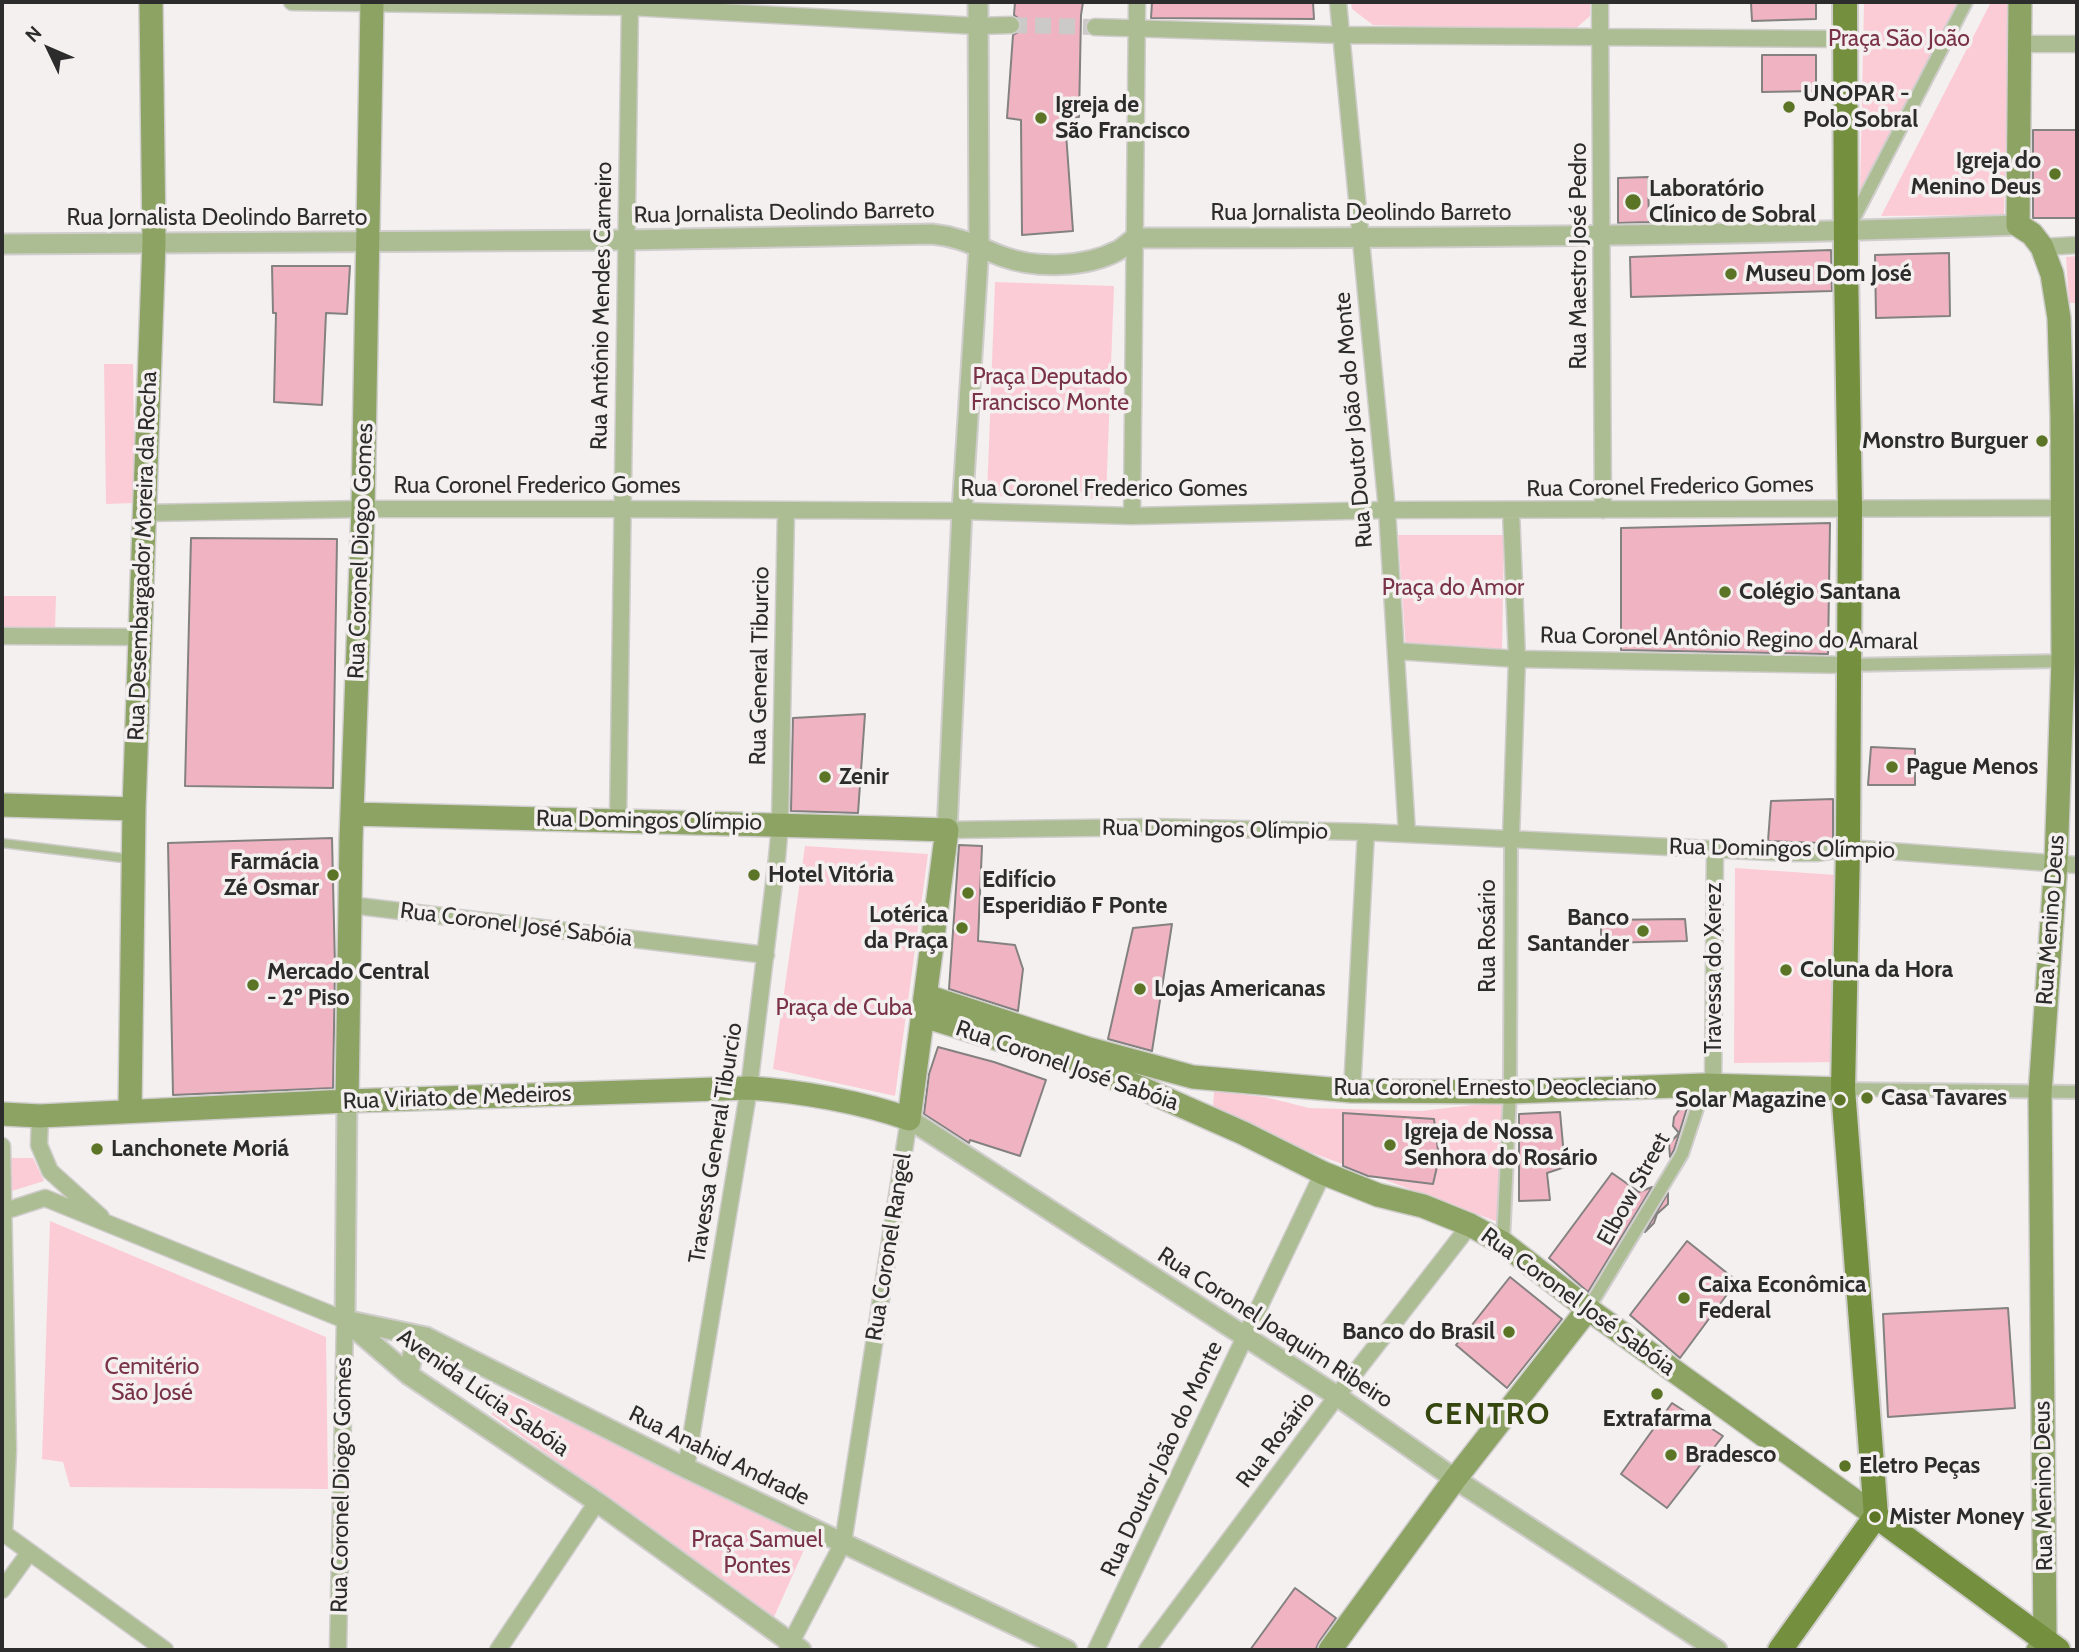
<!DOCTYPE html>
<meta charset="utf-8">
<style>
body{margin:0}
#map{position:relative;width:2079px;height:1652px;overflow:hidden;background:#f4f0f0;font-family:Cabin,sans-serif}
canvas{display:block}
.frame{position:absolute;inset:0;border:4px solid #2d2c2c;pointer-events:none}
.north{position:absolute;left:14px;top:14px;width:70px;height:70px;-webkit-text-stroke:5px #f4f0f0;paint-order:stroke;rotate:314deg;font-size:19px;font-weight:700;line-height:28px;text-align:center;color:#2d2c2c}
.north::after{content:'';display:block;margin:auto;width:24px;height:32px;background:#2d2c2c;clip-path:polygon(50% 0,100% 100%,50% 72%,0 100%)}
</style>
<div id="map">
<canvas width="2079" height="1652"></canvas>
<div class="frame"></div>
<div class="north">N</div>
</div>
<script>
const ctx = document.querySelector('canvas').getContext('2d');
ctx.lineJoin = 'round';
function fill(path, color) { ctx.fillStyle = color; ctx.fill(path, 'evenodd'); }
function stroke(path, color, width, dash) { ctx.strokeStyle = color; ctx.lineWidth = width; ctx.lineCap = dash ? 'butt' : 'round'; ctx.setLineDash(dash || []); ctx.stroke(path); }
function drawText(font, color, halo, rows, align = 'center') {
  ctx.font = font + ' Cabin,sans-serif'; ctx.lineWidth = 7; ctx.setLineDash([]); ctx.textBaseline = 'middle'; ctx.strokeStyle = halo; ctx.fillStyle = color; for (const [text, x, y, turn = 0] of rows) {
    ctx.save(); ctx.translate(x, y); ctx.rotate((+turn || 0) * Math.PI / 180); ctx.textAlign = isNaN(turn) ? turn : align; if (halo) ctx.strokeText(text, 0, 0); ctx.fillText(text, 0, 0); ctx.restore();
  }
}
fill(new Path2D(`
 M1351,2H1590V16L1573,31L1373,25L1352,9Z
 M1864,2H1959L1860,193Z
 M1991,2H2010L2004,215L1881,216Z
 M2077,256V303H2069L2066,257Z
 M995,282L1114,286L1106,499L987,496Z
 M104,364H133L135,503L106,504Z
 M1398,535H1504L1502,653L1406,650Z
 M2,596H56L55,630L2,631Z
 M805,846L928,854L895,1096L773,1069Z
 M1735,868L1836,875L1845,1062L1734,1063Z
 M1214,1091L1265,1097L1309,1108L1421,1111L1516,1100L1509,1226L1283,1142L1213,1108Z
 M11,1158H33L44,1181L12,1191Z
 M50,1221L326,1337L328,1489L70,1487L63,1462L42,1459Z
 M509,1394L811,1534L774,1617L491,1414Z`), '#fcccd6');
const building = new Path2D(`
 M1015,2H1083L1081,15L1079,117L1065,119L1073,231L1022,235L1021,120L1007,118L1013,35L1020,31L1021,25L1019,19L1014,15Z
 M1152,2H1313L1314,19L1151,18Z
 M1816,2V19L1752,21L1751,3Z
 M1762,55H1816V91L1762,92Z
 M2033,130H2077V218H2033Z
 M1648,177L1649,222L1618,223V178Z
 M1831,250L1832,291L1631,297L1630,257Z
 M1949,253L1950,316L1876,318L1875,255Z
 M272,266H350L347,314L326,313L322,405L274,402L276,313H273Z
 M1830,523L1828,654L1621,650V528Z
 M191,538L337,539L333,788L185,786Z
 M865,714L858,813L791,811L793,718Z
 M1871,747L1915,749V785H1868Z
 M1833,799V840L1817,843L1768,841L1771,801Z
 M332,838L335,967L333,1088L173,1095L168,843Z
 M959,845L982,846L978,941L1015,945L1023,969L1018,1011L949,989Z
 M1685,919L1687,941L1601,943V920Z
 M1172,924L1152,1051L1108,1039L1133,928Z
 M938,1047L994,1062L1046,1080L1020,1156L970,1140L969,1143L924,1114L929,1074Z
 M1687,1108L1674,1150L1670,1157L1669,1144L1679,1133L1673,1126L1674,1117L1679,1110Z
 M1560,1112L1565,1167L1547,1173L1550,1200L1519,1201V1114Z
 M1343,1113L1434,1119L1439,1158L1433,1184L1368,1176L1343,1166Z
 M1612,1173L1639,1192L1652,1187L1588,1292L1549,1258Z
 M1668,1193V1204L1657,1214L1654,1223L1645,1232Z
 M1687,1241L1737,1281L1680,1358L1630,1315Z
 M1510,1277L1562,1319L1507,1388L1456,1345Z
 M2008,1308L2015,1408L1888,1417L1883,1314Z
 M1672,1403L1723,1436L1667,1508L1621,1474Z
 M1295,1588L1336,1618L1319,1642L1316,1649L1250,1650Z`);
fill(building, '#f0b3c1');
stroke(building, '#848181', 2);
stroke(new Path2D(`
 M1011,25L1095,27`), '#ccc9c9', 16, [16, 8]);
const service = new Path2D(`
 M2,843L131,859`);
const pedestrian = new Path2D(`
 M1852,222L1966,2
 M1848,665L2063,661
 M1843,1089L2077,1092
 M1503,1243L1510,1092L1511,838
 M1588,1309L1682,1154L1705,1085`);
const minor = new Path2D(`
 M292,2L630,7L977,26L1011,25
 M1338,2L1387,510L1407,834
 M1600,2L1603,510
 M1095,27L1341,35L1846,39
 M2021,44H2077
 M2042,247L2077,245
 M145,513L363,509H621L962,511L1132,516L1387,510L2062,508
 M1132,516L1137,2
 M2,636L141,637
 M1396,651L1517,659L1847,665
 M618,822L630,2
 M947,830L1150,827L1366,832L1791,853H1818L1848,848L2077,865
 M1511,838L1517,659L1511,511
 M350,905L766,955
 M1713,1086L1715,850
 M1352,1091L1366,832
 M40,1116L39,1145L50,1171L101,1217
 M2,1146L8,1450L4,1534
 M5,1211L45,1198L345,1320L338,1650
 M686,1468L749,1088L777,858L780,824L786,510
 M2,1532L165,1650
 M2,1590L29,1553
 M498,1650L597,1502
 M787,1650L843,1543L909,1119
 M1096,1650L1323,1173
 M1147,1650L1337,1396L1470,1225`);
const tertiary = new Path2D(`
 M2,244L627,240L932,234C962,237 977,247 1004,257C1037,269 1087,267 1117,251C1124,248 1129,242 1135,238C1430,238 1724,236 2018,225
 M947,830L962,511L979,246L978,2
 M909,1119L1337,1396L1455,1479L1717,1650
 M345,1320L426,1337L686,1468L1067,1650
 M345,1320L347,1101
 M346,1321L409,1375L597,1502L801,1650
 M409,1375C411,1358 412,1348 426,1337`);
const secondary = new Path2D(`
 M2020,2L2018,225L2032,234L2042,247L2052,274L2059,318L2062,417L2063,661L2056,862L2040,1093L2045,1640L2038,1650
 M2,805L134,809
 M926,996L1086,1048L1193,1077L1352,1091L1510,1092L1705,1085L1843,1089
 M924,1016L1059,1058L1139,1087L1243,1133L1323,1173L1378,1195L1423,1206L1470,1225L1503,1243L1588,1309L1876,1516
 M347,1101L351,839L363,509L372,2
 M130,1110L134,809L154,242L151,2
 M2,1114L40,1116L347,1101L749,1088C799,1091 862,1102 909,1119L947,830C749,823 551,820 352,814
 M1330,1650L1455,1479L1588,1309`);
const primary = new Path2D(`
 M1876,1516L2058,1650
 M1780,1650L1876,1516L1843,1089L1848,848L1850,508L1846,267L1845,2`);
stroke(service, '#d0cdcd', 11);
stroke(pedestrian, '#d0cdcd', 16);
stroke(minor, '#d0cdcd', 19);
stroke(tertiary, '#d0cdcd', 23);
stroke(secondary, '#d0cdcd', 26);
stroke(primary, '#d0cdcd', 28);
stroke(service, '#adbd93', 8);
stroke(pedestrian, '#adbd93', 12);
stroke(minor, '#adbd93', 16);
stroke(tertiary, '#adbd93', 19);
stroke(secondary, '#8ca363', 23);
stroke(primary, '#748f3d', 24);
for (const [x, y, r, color] of [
 [1789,107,7,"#5c7426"],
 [1041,118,7,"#5c7426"],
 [2055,174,7,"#5c7426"],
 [1633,202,9,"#5c7426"],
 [1731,274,7,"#5c7426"],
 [2042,441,7,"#5c7426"],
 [1725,592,7,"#5c7426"],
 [1892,767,7,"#5c7426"],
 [825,777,7,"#5c7426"],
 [333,875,7,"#5c7426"],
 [754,875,7,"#5c7426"],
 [968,893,7,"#5c7426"],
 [962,928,7,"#5c7426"],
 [1643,931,7,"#5c7426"],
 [1786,970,7,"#5c7426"],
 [253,985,7,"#5c7426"],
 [1140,989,7,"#5c7426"],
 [1867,1098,7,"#5c7426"],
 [1840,1100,7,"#5c7426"],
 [1390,1145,7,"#5c7426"],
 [97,1149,7,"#5c7426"],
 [1684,1298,7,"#5c7426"],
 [1509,1332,7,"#5c7426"],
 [1657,1394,7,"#5c7426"],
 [1671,1455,7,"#5c7426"],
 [1845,1466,7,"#5c7426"],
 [1875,1517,7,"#5c7426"]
]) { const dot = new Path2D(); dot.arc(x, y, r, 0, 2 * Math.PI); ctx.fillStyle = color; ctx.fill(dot); stroke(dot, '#f4f0f0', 2.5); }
drawText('23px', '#7a3248', '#f4f0f0', [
 ["Praça São João",1899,39],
 ["Praça Deputado",1050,377],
 ["Francisco Monte",1050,403],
 ["Praça do Amor",1453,588],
 ["Praça de Cuba",844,1008],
 ["Cemitério",152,1367],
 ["São José",152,1393],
 ["Praça Samuel",757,1540],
 ["Pontes",757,1566]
]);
drawText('bold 23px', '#2d2c2c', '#f4f0f0', [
 ["UNOPAR -",1803,94],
 ["Polo Sobral",1803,120],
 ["Igreja de",1055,105],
 ["São Francisco",1055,131],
 ["Igreja do",2041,161,"right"],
 ["Menino Deus",2041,187,"right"],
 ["Laboratório",1649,189],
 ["Clínico de Sobral",1649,215],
 ["Museu Dom José",1745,274],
 ["Monstro Burguer",2028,441,"right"],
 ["Colégio Santana",1739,592],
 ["Pague Menos",1906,767],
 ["Zenir",839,777],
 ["Farmácia",319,862,"right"],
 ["Zé Osmar",319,888,"right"],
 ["Hotel Vitória",768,875],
 ["Edifício",982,880],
 ["Esperidião F Ponte",982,906],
 ["Lotérica",948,915,"right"],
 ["da Praça",948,941,"right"],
 ["Banco",1629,918,"right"],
 ["Santander",1629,944,"right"],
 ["Coluna da Hora",1800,970],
 ["Mercado Central",267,972],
 ["- 2º Piso",267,998],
 ["Lojas Americanas",1154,989],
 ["Casa Tavares",1881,1098],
 ["Solar Magazine",1826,1100,"right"],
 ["Igreja de Nossa",1404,1132],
 ["Senhora do Rosário",1404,1158],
 ["Lanchonete Moriá",111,1149],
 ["Caixa Econômica",1698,1285],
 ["Federal",1698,1311],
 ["Banco do Brasil",1495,1332,"right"],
 ["Extrafarma",1657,1419,"center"],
 ["Bradesco",1685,1455],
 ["Eletro Peças",1859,1466],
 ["Mister Money",1889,1517]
], 'left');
drawText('23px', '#2d2c2c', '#f4f0f0', [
 ["Rua Jornalista Deolindo Barreto",784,213,-1],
 ["Rua Jornalista Deolindo Barreto",1361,213],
 ["Rua Jornalista Deolindo Barreto",217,218],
 ["Rua Maestro José Pedro",1579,256,-90],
 ["Rua Antônio Mendes Carneiro",602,306,-89],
 ["Rua Doutor João do Monte",1354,420,-95],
 ["Rua Coronel Frederico Gomes",537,486],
 ["Rua Coronel Frederico Gomes",1670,487,-1],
 ["Rua Coronel Frederico Gomes",1104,489],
 ["Rua Coronel Diogo Gomes",361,551,-88],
 ["Rua Desembargador Moreira da Rocha",143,556,-88],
 ["Rua Coronel Antônio Regino do Amaral",1729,639,1],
 ["Rua General Tiburcio",760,666,-89],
 ["Rua Domingos Olímpio",649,821,1],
 ["Rua Domingos Olímpio",1215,830,1],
 ["Rua Domingos Olímpio",1782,849,1],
 ["Rua Menino Deus",2051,920,-86],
 ["Rua Coronel José Sabóia",516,925,7],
 ["Rua Rosário",1488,936,-90],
 ["Travessa do Xerez",1714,968,-90],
 ["Rua Coronel José Sabóia",1067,1066,19],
 ["Rua Coronel Ernesto Deocleciano",1495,1088],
 ["Rua Viriato de Medeiros",457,1098,-2],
 ["Travessa General Tiburcio",716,1143,-81],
 ["Elbow Street",1634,1189,-61],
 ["Rua Coronel Rangel",889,1247,-81],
 ["Rua Coronel José Sabóia",1578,1302,36],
 ["Rua Coronel Joaquim Ribeiro",1275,1328,33],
 ["Avenida Lúcia Sabóia",483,1393,35],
 ["Rua Rosário",1276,1440,-53],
 ["Rua Anahid Andrade",719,1456,26],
 ["Rua Doutor João do Monte",1162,1459,-65],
 ["Rua Coronel Diogo Gomes",342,1485,-89],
 ["Rua Menino Deus",2044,1486,-91]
]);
ctx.letterSpacing = '2px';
drawText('bold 30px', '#35460f', '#f4f0f0', [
 ["CENTRO",1488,1415]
]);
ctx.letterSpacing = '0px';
</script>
